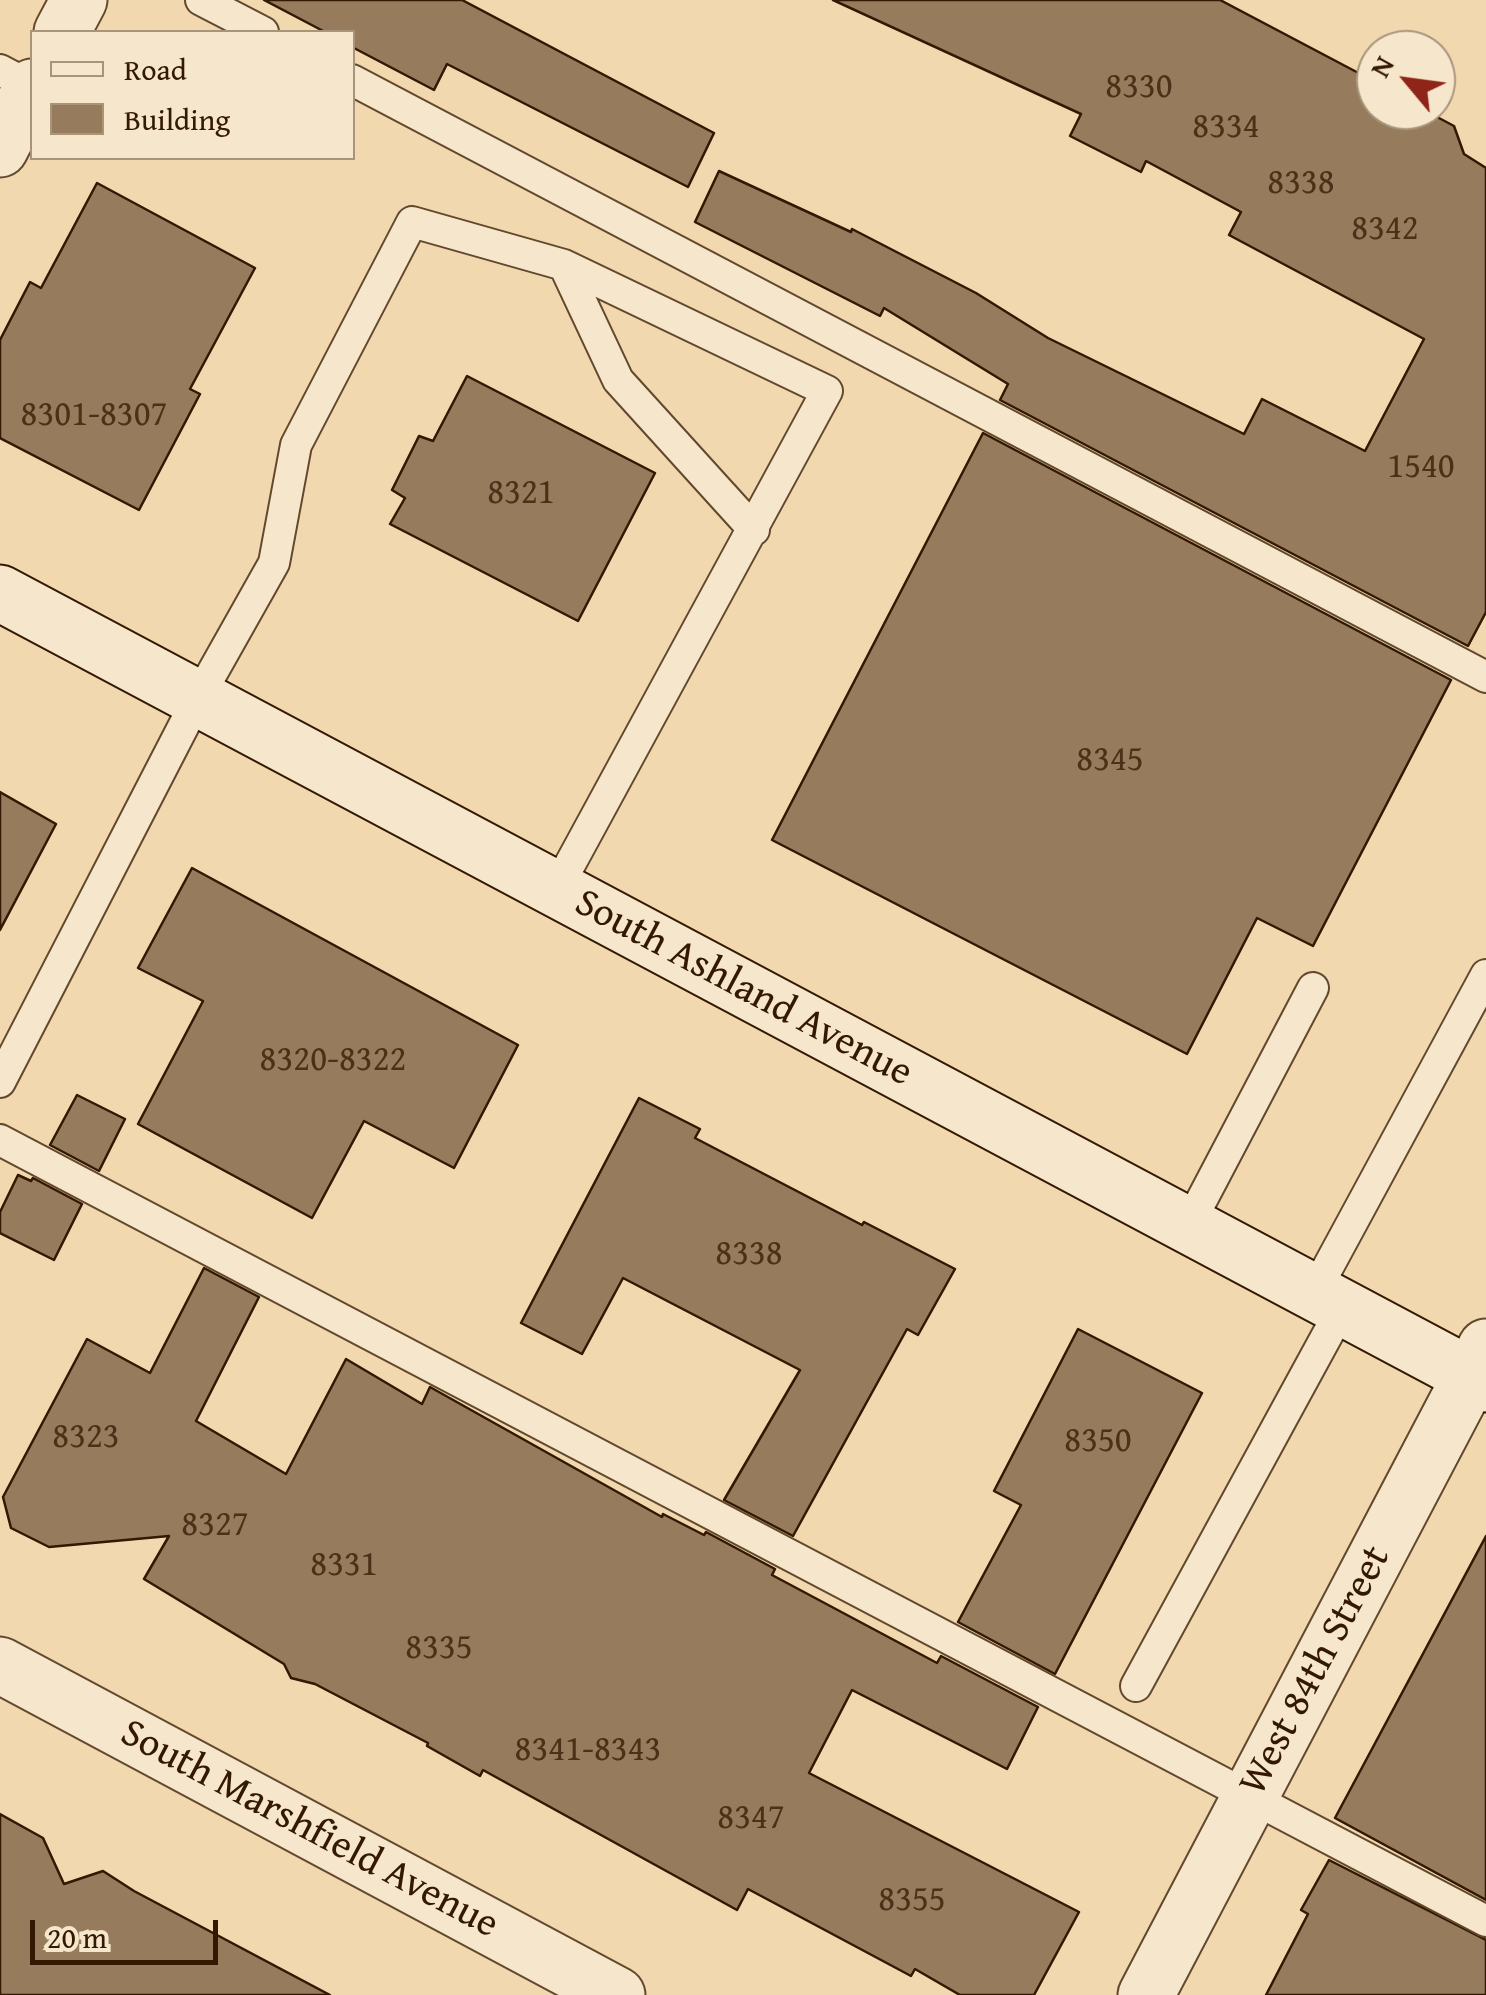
<!DOCTYPE html>
<style>
body{margin:0}
#map{position:relative;width:1486px;height:1995px;overflow:hidden;background:#f1d8af;font-family:"Gentium Book Plus",serif}
canvas{display:block}
.legend{position:absolute;left:30px;top:30px;width:325px;height:130px;box-sizing:border-box;background:#f6e6cb;border:2px solid #a8947b;margin:0;padding:12px 18px;list-style:none;font-size:30px;color:#331802}
.legend li{display:flex;align-items:center;gap:20px;height:50px}
.legend b{width:50px;border:2px solid #a8947b}
.north{position:absolute;left:1356px;top:30px;width:100px;height:100px;box-sizing:border-box;background:#f6e6cb;border:2px solid #a8947b;border-radius:50%;rotate:299deg;font-size:28px;font-weight:700;line-height:40px;text-align:center;color:#331802}
.north::after{content:'';display:block;margin:auto;width:35px;height:45px;background:#8f2418;clip-path:polygon(50% 0,100% 100%,50% 72%,0 100%)}
.scale{position:absolute;left:30px;top:1920px;width:188px;height:45px;box-sizing:border-box;border:5px solid #331802;border-top:0;padding-left:12px;font-size:30px;line-height:35px;white-space:nowrap;color:#331802;-webkit-text-stroke:8px #f6e6cb;paint-order:stroke}
</style>
<div id="map">
<canvas width="1486" height="1995"></canvas>
<ul class="legend">
<li><b style="height:12px;background:#f6e6cb"></b>Road</li>
<li><b style="height:28px;background:#967c5c"></b>Building</li>
</ul>
<div class="north">N</div>
<div class="scale">20 m</div>
</div>
<script>
const ctx = document.querySelector('canvas').getContext('2d');
ctx.lineJoin = 'round';
function fill(path, color) { ctx.fillStyle = color; ctx.fill(path, 'evenodd'); }
function stroke(path, color, width, dash) { ctx.strokeStyle = color; ctx.lineWidth = width; ctx.lineCap = dash ? 'butt' : 'round'; ctx.setLineDash(dash || []); ctx.stroke(path); }
function drawText(font, color, halo, rows, align = 'center') {
  ctx.font = font + ' "Gentium Book Plus",serif'; ctx.lineWidth = 8; ctx.setLineDash([]); ctx.textBaseline = 'middle'; ctx.strokeStyle = halo; ctx.fillStyle = color; for (const [text, x, y, turn = 0] of rows) {
    ctx.save(); ctx.translate(x, y); ctx.rotate((+turn || 0) * Math.PI / 180); ctx.textAlign = isNaN(turn) ? turn : align; if (halo) ctx.strokeText(text, 0, 0); ctx.fillText(text, 0, 0); ctx.restore();
  }
}
const building = new Path2D(`
 M264,0H462L714,133L688,187L447,64L434,90L352,47V32H325Z
 M833,0H1220L1368,78L1376,95V110H1424L1454,126L1464,154L1486,168V612L1468,646L1000,400L1008,384L884,308L880,316L695,222L719,171L851,232L852,229L976,293L1048,338L1244,434L1262,399L1365,451L1424,339L1229,235L1241,212L1146,161L1141,172L1070,136L1081,114Z
 M97,183L255,268L190,389L200,394L139,510L0,438V340L30,282L41,288Z
 M467,376L655,473L578,621L390,524L405,498L392,490L419,436L433,441Z
 M983,433L1451,680L1313,946L1257,918L1187,1054L772,840Z
 M0,792L56,824L0,930Z
 M192,868L518,1045L454,1168L364,1121L312,1218L138,1124L203,1001L138,968Z
 M77,1095L125,1119L99,1171L50,1145Z
 M639,1098L700,1129L695,1138L862,1225L864,1222L955,1269L918,1335L907,1329L793,1536L724,1500L800,1370L623,1278L582,1354L521,1323Z
 M18,1175L31,1181L33,1178L82,1204L54,1260L0,1233V1212Z
 M204,1268L259,1297L196,1421L286,1474L346,1359L422,1404L430,1387L662,1517L663,1514L704,1535L706,1532L775,1569L772,1575L937,1663L941,1656L1038,1707L1007,1769L852,1690L809,1773L1079,1912L1034,1995H960L915,1969L911,1976L748,1889L737,1910L483,1770L480,1776L427,1746L428,1743L315,1684L291,1678L284,1664L144,1579L169,1536L49,1547L11,1528L3,1497L87,1339L150,1373Z
 M1078,1329L1202,1393L1055,1674L958,1622L1021,1505L994,1491Z
 M1486,1536V1900L1335,1818Z
 M0,1814L43,1838L64,1884L103,1871L134,1891L330,1995H0Z
 M1329,1860L1486,1940V1995H1266L1308,1914L1301,1910Z`);
fill(building, '#967c5c');
stroke(building, '#331802', 2.5);
const service = new Path2D(`
 M201,0L263,32
 M0,70L32,87
 M352,80L1486,677
 M564,265L618,380L754,530
 M0,1082L198,698L274,563L296,445L412,222L564,265L827,391L556,890
 M0,1140L1486,1921
 M1188,1226L1313,988
 M1314,1293L1486,975
 M1136,1686L1342,1308`);
const minor = new Path2D(`
 M0,1665L617,1995
 M1146,1995L1486,1347`);
const tertiary = new Path2D(`
 M62,32L79,0
 M0,149L32,87`);
const secondary = new Path2D(`
 M0,593L1486,1384`);
stroke(service, '#62482d', 34);
stroke(minor, '#62482d', 59);
stroke(tertiary, '#62482d', 59);
stroke(secondary, '#331802', 59);
stroke(service, '#f6e6cb', 30);
stroke(minor, '#f6e6cb', 55);
stroke(tertiary, '#f6e6cb', 55);
stroke(secondary, '#f6e6cb', 55);
drawText('35px', '#4c3118', null, [
 ["8330",1139,88],
 ["8334",1226,128],
 ["8338",1301,184],
 ["8342",1385,230],
 ["8301-8307",94,416],
 ["1540",1421,468],
 ["8321",521,494],
 ["8345",1110,761],
 ["8320-8322",333,1061],
 ["8338",749,1255],
 ["8323",86,1438],
 ["8350",1098,1442],
 ["8327",215,1526],
 ["8331",344,1566],
 ["8335",439,1649],
 ["8341-8343",588,1751],
 ["8347",751,1819],
 ["8355",912,1901]
]);
drawText('40px', '#331802', '#f6e6cb', [
 ["South Ashland Avenue",743,989,28],
 ["West 84th Street",1316,1671,-62],
 ["South Marshfield Avenue",309,1830,28]
]);
</script>
